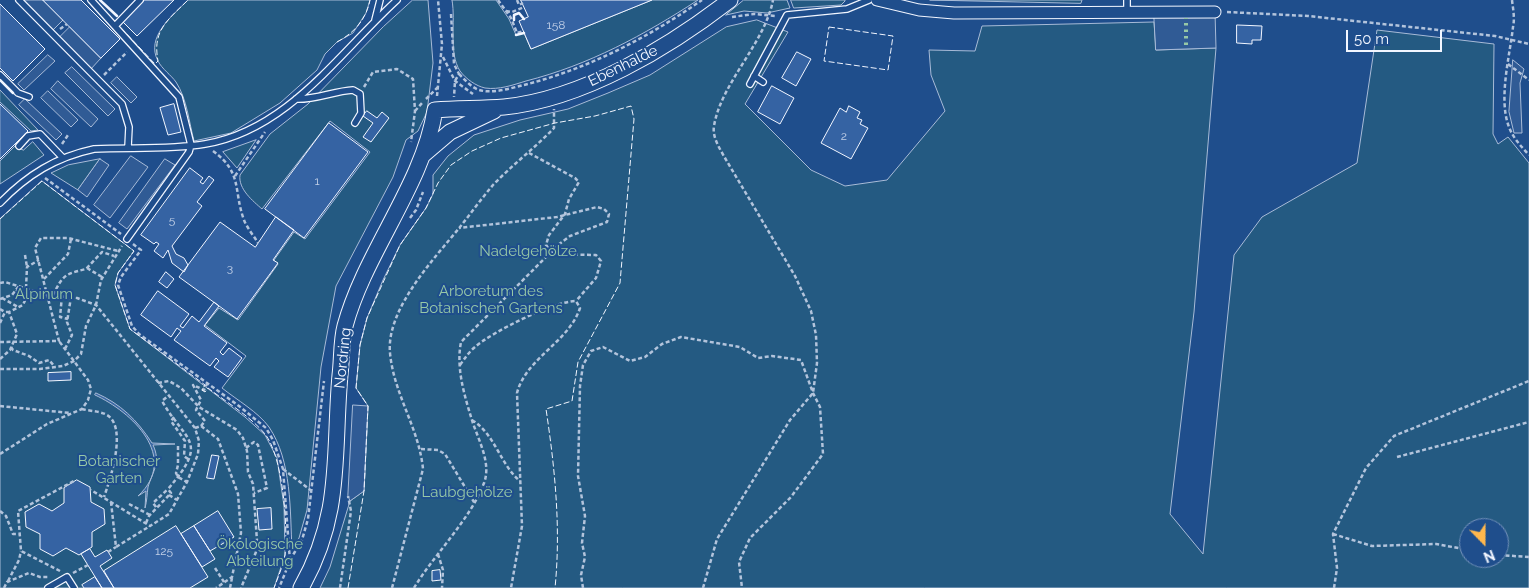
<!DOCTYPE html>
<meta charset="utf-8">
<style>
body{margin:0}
#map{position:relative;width:1529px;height:588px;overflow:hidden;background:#1f4e8c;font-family:Raleway,sans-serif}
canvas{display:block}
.north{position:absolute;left:1459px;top:518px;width:50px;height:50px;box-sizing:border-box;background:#1f4e8c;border:1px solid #7391ba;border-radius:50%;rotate:158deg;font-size:14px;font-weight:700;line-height:20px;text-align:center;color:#f2f6ff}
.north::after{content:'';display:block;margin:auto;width:18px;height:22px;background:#ffb74d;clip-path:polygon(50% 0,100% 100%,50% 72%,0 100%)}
.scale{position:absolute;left:1346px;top:30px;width:96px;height:22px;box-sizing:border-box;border:2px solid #f2f6ff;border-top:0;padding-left:6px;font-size:15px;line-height:18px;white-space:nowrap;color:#f2f6ff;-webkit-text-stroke:4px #1f4e8c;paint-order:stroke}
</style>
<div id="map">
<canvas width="1529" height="588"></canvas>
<div class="north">N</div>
<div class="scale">50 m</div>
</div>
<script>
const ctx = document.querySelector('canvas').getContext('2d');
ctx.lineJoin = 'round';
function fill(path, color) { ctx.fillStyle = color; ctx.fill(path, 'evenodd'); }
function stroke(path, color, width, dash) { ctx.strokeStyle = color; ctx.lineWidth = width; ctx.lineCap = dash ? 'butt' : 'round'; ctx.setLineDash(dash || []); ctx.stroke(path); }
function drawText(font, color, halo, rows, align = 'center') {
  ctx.font = font + ' Raleway,sans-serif'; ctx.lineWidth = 4; ctx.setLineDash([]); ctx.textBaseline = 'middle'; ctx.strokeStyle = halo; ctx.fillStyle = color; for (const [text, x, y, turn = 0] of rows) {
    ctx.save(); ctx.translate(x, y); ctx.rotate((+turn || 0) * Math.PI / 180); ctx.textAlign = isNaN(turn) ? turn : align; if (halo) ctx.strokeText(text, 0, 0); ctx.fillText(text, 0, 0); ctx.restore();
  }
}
const green = new Path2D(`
 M188,0H370L366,13L353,33L337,42L325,54L317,70L280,103L231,133L194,141C189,122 187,99 176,82C171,75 162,69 158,61C145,37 173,15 188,0Z
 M413,0H428L433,63L427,112L418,131L406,140L393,177L336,286L321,367L307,510L299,538L292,550C290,511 292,461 269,427C258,412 237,400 222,388L246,356L205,325L219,308L238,320L278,264L274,260L294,232L305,239L370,152L330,121L262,209C253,201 238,189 240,175L270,134L308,104L383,27Z
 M452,0H496L509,19L516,35L524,33L531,49L652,0H698C644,35 589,65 526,81C513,85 499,90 485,88C476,86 466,79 460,71C448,52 456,22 452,0Z
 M744,0H787L790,8L767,13L744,11L726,15Z
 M791,0H845V1L841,5L794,8Z
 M930,0H1082L1081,3Z
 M757,20L788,32L745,104L811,170L845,186L887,180L945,111L931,75L929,50L975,51L982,26L1154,22L1156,50L1216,48L1194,312L1170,514L1203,554L1234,255L1262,217L1357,163L1377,30L1494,44L1493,134L1498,144L1508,137L1529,163V588H320L330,567L350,501L364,491L368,406L356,388L360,345L367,318L383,280L400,245L426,208L433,194V175L448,156L474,135L520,120L568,109L608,93L650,75L726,27ZM1469,528H1499V558H1469Z
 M0,90L38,130L31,131L0,102Z
 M256,140L237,168L223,152Z
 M33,142L44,155L0,184V161L15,146L23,150Z
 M100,159L78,190L51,173L68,165Z
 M42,181L134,251L118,273L115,285L130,329L245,417L265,435L277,458L284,506L285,555L274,588H0V219Z`);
fill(green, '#245a82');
stroke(green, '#a8bbd7', 1);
const parking = new Path2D(`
 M19,0H43L63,20L51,32Z
 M1154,12H1215L1216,48L1156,50Z
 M70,27L101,58L90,70L58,39Z
 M48,55L55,61L24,90L18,84Z
 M1513,60L1524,69L1520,83L1522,133H1514L1509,112Z
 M72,67L115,109L108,116L65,73Z
 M117,77L137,97L131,103L111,83Z
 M58,81L98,119L91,127L51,89Z
 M48,91L78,120L71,127L41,98Z
 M25,99L62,134L56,140L19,105Z
 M131,156L148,167L110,218L94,205Z
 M100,159L109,165L87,197L78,190Z
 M165,159L175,165L127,229L119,223Z
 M353,405L368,406L364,491L350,501L348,496Z`);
fill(parking, '#305b95');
stroke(parking, '#a8bbd7', 1);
const water = new Path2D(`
 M96,393C121,404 137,420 152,443L175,444L153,445C161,462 153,471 148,487C147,494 147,501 145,508L146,491L138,496C180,457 132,412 95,395Z`);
fill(water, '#3b69a3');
stroke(water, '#a8bbd7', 1);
const building = new Path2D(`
 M43,0H81L120,39L101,58Z
 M144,0H174L137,36L122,21Z
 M521,0H652L531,49L519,21L528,17Z
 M0,4L45,49L13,81L0,68Z
 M1237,25L1262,26L1261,40H1252V44L1237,43Z
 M797,52L811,59L796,86L782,78Z
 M772,86L794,98L780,124L758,112Z
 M0,104L28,131L0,159Z
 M174,104L181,132L168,135L160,108Z
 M849,106L860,112L857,118L862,120L860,124L868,128L851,159L821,143L840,108L846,112Z
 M367,111L377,118L382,112L389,118L371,142L363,137L373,123L363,116Z
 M329,123L368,152L304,238L265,209Z
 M190,168L203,178L200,182L203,184L209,176L214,180L197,202L202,206L172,246L176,254L184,258L188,265L184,272L172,263L168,250L163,258L154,251L159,244L156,242L154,244L141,235Z
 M276,217L294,230L273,260L278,263L237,319L179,277L220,222L255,247Z
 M166,272L174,279L167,288L159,282Z
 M158,291L189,314L180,326L183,328L192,316L199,322L214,302L219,306L204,326L227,343L220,352L223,355L229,348L242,358L228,377L214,367L219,361L216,358L210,366L174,340L181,331L177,328L171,337L141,315Z
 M71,372V380L48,381V373Z
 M212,455L219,456L214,479L207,478Z
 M77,480L90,487L91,502L104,509L105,524L92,532V547L79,555L66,548L53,556L40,549V534L26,527L25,512L39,504L52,511L64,503V488Z
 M271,508L272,529L259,530L257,509Z
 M218,511L234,537L210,551L194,526Z
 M176,526L208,577L190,588H114L104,571Z
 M194,526L215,559L202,567L181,534Z
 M90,549L95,557L107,550L112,558L100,566L114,588H102L81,554Z
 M440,570L441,580L432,581V571Z
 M95,577L102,588H84L82,585Z`);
fill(building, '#3563a3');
stroke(building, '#f2f6ff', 1);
const service = new Path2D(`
 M19,0L122,104L129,127L128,147
 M91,0L179,97L191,145L189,152L127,239
 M1127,0V12
 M375,20L380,0
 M115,26L140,0
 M0,75L18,93L29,97
 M754,76L763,82
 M750,84L787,15L847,9L869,0
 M296,99C315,100 334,91 353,90L360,94L361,113L355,123
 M19,146L28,136L40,134L63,158
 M0,203C27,175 56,157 94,149C130,147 168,150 205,144C288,130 338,54 397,0
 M48,588L67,577L74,588`);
const minor = new Path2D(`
 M877,0L919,10L954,13L1215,12`);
const tertiary = new Path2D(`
 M423,155L450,132L494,111
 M301,588C343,514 333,455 340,375C342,359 341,341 345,326C365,252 423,185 435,110C458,108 481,109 504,107C583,99 668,48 730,0`);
stroke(service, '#f2f6ff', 8);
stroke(minor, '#f2f6ff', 13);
stroke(tertiary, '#f2f6ff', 17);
stroke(new Path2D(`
 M498,0L511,18L517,33L524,31
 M517,0L519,5L523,3
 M1512,0C1513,9 1515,18 1513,27C1510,55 1498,99 1509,127C1513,138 1521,146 1529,155
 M506,11L512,12L524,7
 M1227,12L1308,16L1495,36L1529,44
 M451,14L454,64L459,74L455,81L454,97
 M732,17L754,14L776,16
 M60,29L67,24
 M443,57L455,81L473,94
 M1508,64L1529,80
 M459,74C465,80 471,87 479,90C493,94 511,88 524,85C590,68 647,38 702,0
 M104,75L127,52
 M364,87L373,72L397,69L413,79L415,111L411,142
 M437,96L442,44L438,0
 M426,99L438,87
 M415,111L422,103
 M62,144L68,135
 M213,151C243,173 233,190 244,220C247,228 254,236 258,243
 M529,153L575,178L579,182L569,199L565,214L549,235L546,245L553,254L596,255L601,261L596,278L576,301
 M235,176L265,132
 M45,178L121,234
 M410,218L416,210L423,192
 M133,244L141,250L121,277L118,285L132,326L139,334L239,406L266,428L273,440L283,469L290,561L279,588
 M25,255L27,267
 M87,268L102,277
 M44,279L68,254L71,239
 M0,283L5,282L47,295L77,298L96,305L195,428L199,441L198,454L187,482L169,514L150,526L91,490
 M26,288L27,267L39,260
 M16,290L23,294L29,293L36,299
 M53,295C63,275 65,274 86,269L102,252L114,256
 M62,296L60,317L68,319
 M2,298L18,307
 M0,299L12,295L19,286
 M0,309L5,312
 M0,323L5,312H9
 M0,342L59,341L35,248L41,238H68L118,251
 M11,347L13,350L29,356L39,363L49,360L55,367
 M65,349L72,335L67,322L71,297
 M0,359L10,350L17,334L9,312L23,305L30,289
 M460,365C465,358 469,352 475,347C492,332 554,301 576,301L580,308C569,342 526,358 517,393L522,526L511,588
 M0,369H40L63,366L74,361L81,354L86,326L96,305L101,280L122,246
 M158,383L169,381L181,388L199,407L237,430L243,438L247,451L248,472L253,484L257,541L256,552L241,588
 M0,406L70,413
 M82,409C89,411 98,411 105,414C129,424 110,480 104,497
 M174,417L171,421L185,441L184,456L188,459
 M472,420C496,435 500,465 521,482
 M201,426L205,421L196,410L201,400L193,385L204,390L207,384
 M195,428L201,426L218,439L238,494L241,533L232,577L216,588
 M178,446V465L176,473L178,477L187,482
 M246,448L254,442L258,445L267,488L254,493
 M421,449L438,450L445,454L474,502
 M0,454L47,424L82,409L88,400L91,389L88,380L59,341
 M1397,457L1529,422
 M283,469L313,492
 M169,495L177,500
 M111,502L116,547L150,526
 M129,504L150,515
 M156,507L153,503L168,489
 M0,511L6,516L13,534H19
 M146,523L149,516L171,493L168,489C210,440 186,443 162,401L168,396
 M1333,534L1372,546L1436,544L1469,550
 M108,552L116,547
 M438,554L443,570L442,588
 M1499,555L1529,557
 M290,560L302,540L308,519L324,381
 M215,568L224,582
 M60,571L21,551L18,511L74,481
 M73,573L88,565
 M8,581L19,560L21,551
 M4,588L7,582L29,573L40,577H49
 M230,588L232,578
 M340,588L351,511L348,496
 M392,588L423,469C419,428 394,395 390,353C386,309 434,259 460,227C471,213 482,198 493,185C512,165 535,148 554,128V109
 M414,588C433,556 472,517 484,483C492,462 477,438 471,417C464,394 456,367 461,342L558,245L570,236L607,222L609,214L604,209L597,207L557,217L459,228
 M583,588L581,575L585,557L582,543L585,516L578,476L580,386L583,365L591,351L603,347L630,361L645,357L662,344L681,337L740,347L758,358L772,356L801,360L813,393L820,407L823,454L791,497L750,538L739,562L742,588
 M703,588L717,539L790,420L813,393L817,363L816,335L811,311L795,276L725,158C720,149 712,137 714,126C721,83 765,43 773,0
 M1334,588L1337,568L1333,534L1366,468L1394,436L1529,381`), '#b3c4dc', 2.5, [4, 2.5]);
stroke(service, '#1f4e8c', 5.5);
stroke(minor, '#1f4e8c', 11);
stroke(tertiary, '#1f4e8c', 15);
stroke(new Path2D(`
 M1186,45V18`), '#97c8a6', 4, [2.5, 4]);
stroke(new Path2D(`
 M829,27L893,36L888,70L824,61Z
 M121,28L155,64L158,61C152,30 168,20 188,0
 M337,42C354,33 366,20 370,0
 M0,219L42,181L134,251L118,273L115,285L130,329L205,385L202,390L205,392L208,388C226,402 250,416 265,434C283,457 288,526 285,555C283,566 278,577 274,588
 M348,588L364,491L368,406L356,388L360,345L367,318L400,245L426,208L438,183L451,165L472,151L501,138L555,123L595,116L631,106L634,119L620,283L578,362L572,401L546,409C555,469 561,528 555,588`), '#f2f6ff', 1, [6, 2.5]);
stroke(new Path2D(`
 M100,0L117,16
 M514,20V15L519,13L524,19
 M516,35L524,33
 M0,80L13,93`), '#f2f6ff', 2.5);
drawText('12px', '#c3d1e8', null, [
 ["158",556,25],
 ["2",844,136],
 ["1",317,181],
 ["5",172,220],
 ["3",230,268],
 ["125",164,551]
]);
drawText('15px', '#f2f6ff', '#1f4e8c', [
 ["Ebenhalde",623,66,-26],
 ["Nordring",343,358,-84]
]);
drawText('15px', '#97c8a6', '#1f4e8c', [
 ["Nadelgehölze",528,251],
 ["Arboretum des",491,291],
 ["Botanischen Gartens",491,308],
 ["Alpinum",44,294],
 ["Botanischer",119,461],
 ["Garten",119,478],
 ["Laubgehölze",467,492],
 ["Ökologische",260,544],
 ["Abteilung",260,561]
]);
</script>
